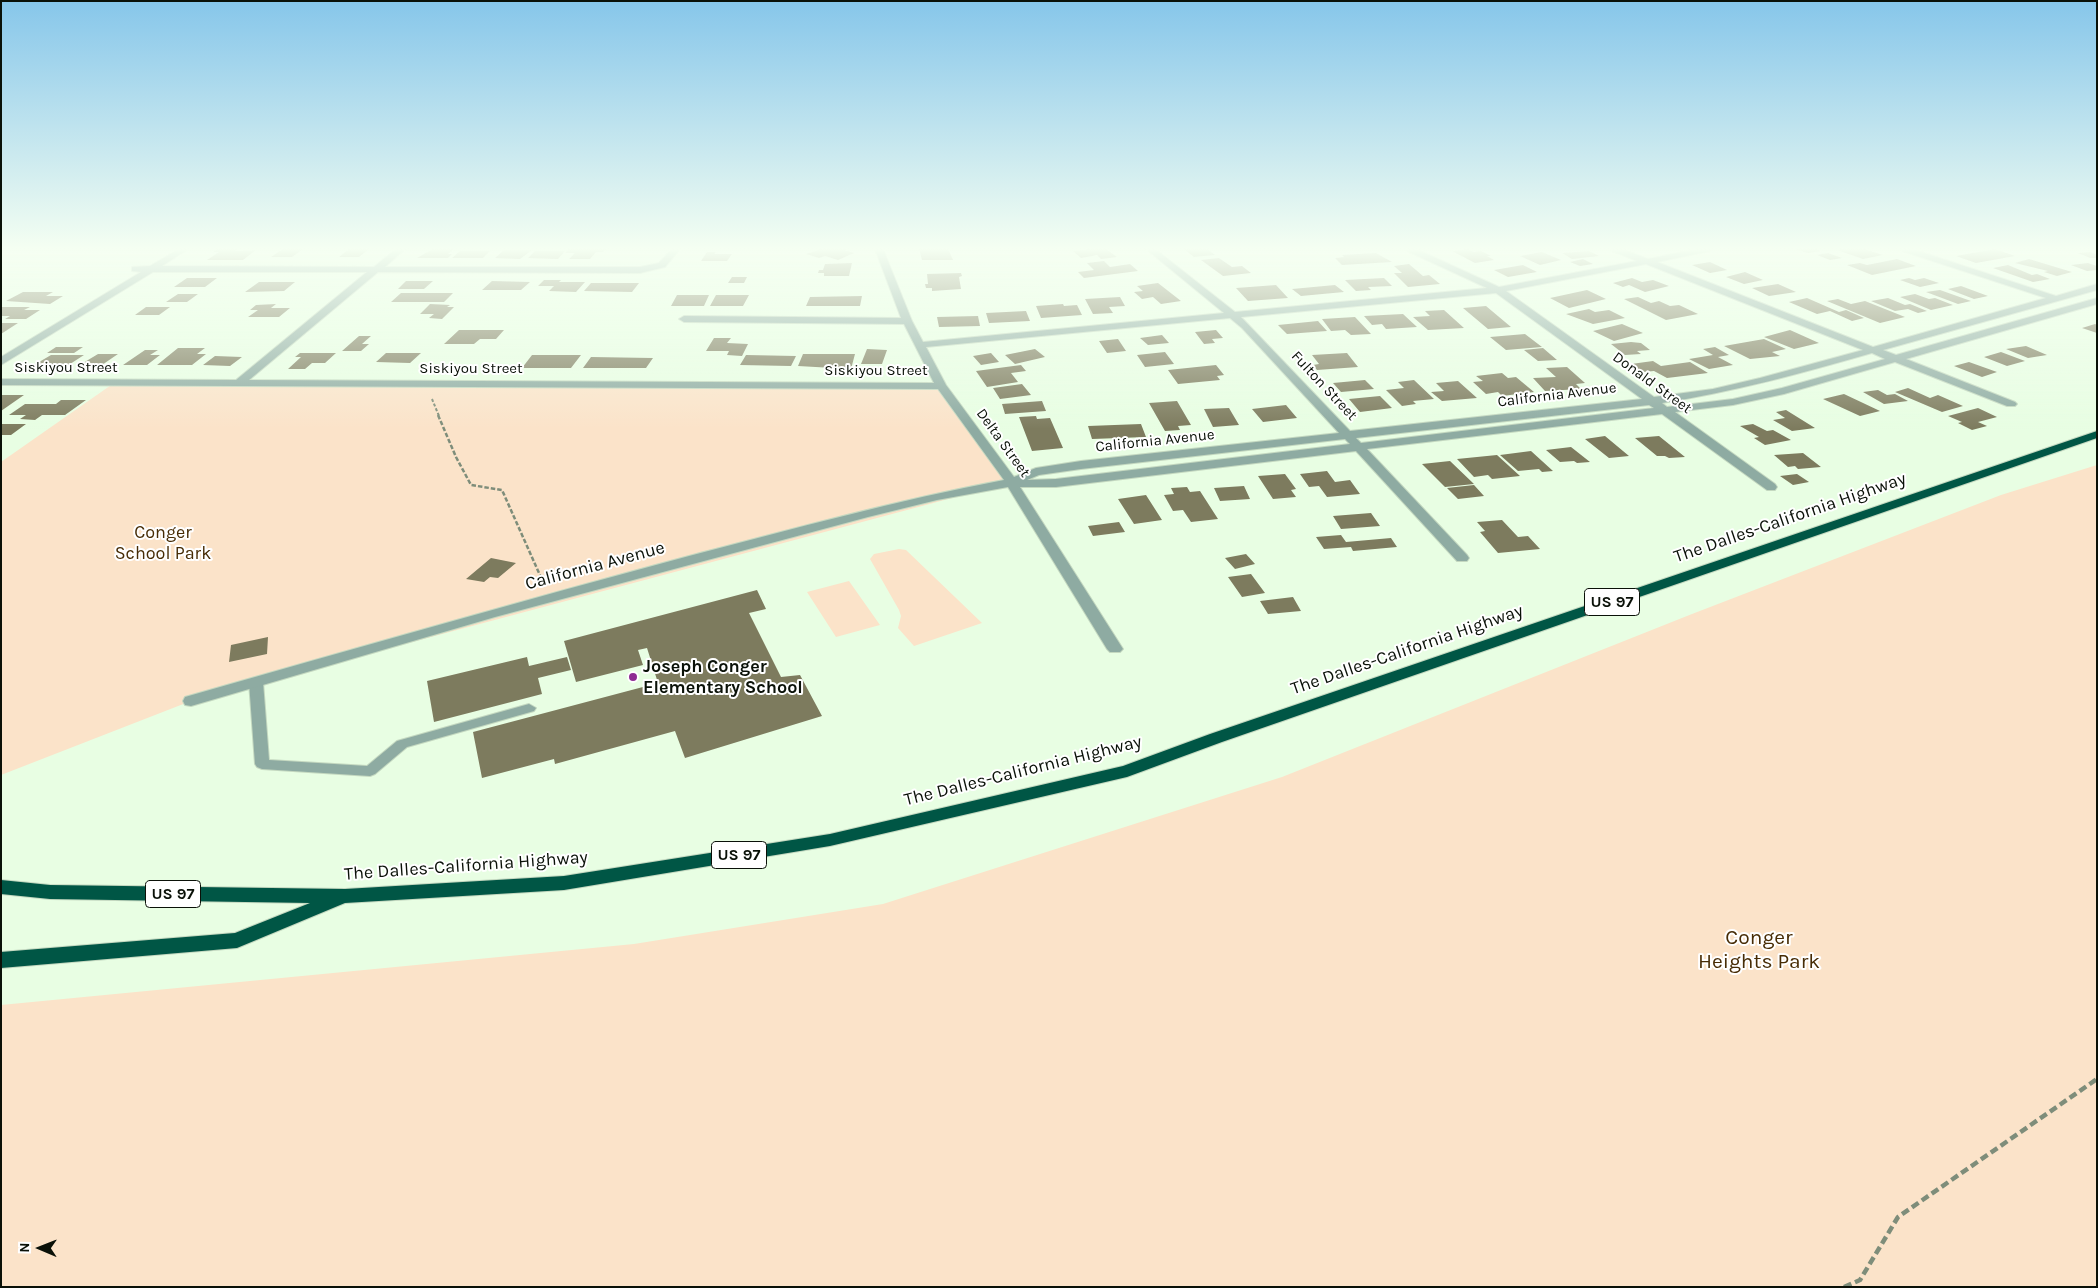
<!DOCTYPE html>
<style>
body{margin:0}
#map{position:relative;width:2098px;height:1288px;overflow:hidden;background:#e8fee3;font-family:Karla,sans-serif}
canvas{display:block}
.frame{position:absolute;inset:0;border:2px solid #0a1108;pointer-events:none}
.north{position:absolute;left:15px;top:1223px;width:50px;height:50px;-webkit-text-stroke:4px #fff;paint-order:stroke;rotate:271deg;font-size:14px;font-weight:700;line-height:20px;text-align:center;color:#0a1108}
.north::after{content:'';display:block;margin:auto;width:18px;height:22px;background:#0a1108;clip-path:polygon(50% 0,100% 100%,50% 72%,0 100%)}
</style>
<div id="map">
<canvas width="2098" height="1288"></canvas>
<div class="frame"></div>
<div class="north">N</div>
</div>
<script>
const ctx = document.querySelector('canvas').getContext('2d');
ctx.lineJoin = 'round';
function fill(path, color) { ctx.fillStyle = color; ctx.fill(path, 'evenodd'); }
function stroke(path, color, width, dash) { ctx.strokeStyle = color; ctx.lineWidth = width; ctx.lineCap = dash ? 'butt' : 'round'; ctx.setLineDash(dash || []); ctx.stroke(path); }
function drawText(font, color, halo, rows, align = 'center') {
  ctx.font = font + ' Karla,sans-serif'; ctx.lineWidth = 4; ctx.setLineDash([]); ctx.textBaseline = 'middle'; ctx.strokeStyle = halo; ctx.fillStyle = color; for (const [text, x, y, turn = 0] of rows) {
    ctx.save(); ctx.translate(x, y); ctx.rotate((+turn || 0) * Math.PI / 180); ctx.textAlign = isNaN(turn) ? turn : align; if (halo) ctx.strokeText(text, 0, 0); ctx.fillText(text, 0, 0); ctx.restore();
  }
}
fill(new Path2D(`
 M114,383L941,386L1012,482L191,701L1,775V462Z
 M2097,465V1287H1V1005L634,944L883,904L1282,777L1692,614L2001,495Z
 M899,549L906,550L982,623L914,646L898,628L901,616L899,610L870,559L874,554Z
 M849,581L880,625L836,637L807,592Z`), '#fbe3c9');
fill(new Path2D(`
 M218,249H238L235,251L256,250L243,260H207L219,252H213Z
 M283,249H303L292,257H271Z
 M349,249H369L359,257H339Z
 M433,249H454L448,254H452L448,258H417Z
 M569,249H606L603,252H596L590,259H569L575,253H565Z
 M821,249H848L844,250L854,253L838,260L825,256L819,258L806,254Z
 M919,249H948L953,260H922Z
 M1090,249H1106L1117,257L1101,259L1097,255L1081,258L1073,251Z
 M1184,249H1207L1215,255L1194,257Z
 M1468,249L1474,252L1481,251L1491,256H1487L1494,260L1475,263L1452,251Z
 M1795,249H1815L1821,251L1808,253Z
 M1844,249H1864L1883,255L1863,259L1837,250Z
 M1995,249L2015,256L1976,263L1956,256Z
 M504,250H532L520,259L495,258Z
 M460,251H490L483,258H452Z
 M535,251H565L558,259L528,258Z
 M1589,251L1599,256L1572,259L1562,253Z
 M707,252H716L714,254H732L727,261H701Z
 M1542,252L1561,260L1540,265L1520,256Z
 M2090,252L2097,255V258H2090L2078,253Z
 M1376,253L1392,262L1342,265L1335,258L1344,257L1342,255Z
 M1828,253L1842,258L1830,260L1817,255Z
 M1219,258L1232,267L1242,266L1251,273L1223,276L1201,260Z
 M1583,259L1593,264L1580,266L1570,262Z
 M1897,259L1916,266L1872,275L1847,265L1860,263L1867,265Z
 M2029,259L2072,272L2057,276L2044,272L2048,271L2015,263Z
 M1104,261L1110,267L1130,264L1138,271L1084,278L1078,272L1094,270L1087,263Z
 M1710,262L1727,270L1710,273L1692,265Z
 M852,263L849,276H824V273H818L819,270H823L825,264Z
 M2088,263L2097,266V270L2087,271L2071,265Z
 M1409,264L1423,276L1429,275L1440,284L1408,287L1394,273H1402L1394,266Z
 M1523,265L1537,272L1508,277L1494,270Z
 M2008,265L2032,275L2037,274L2050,279L2033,282L1993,268Z
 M1745,272L1763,280L1744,284L1726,277Z
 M961,273L962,276L959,277L961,289L932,291V288H926L925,284H928L927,274Z
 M732,277H747L744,283H728Z
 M187,278H217L205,287H174Z
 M1384,278L1392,286L1368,287L1371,290L1356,291L1345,280Z
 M1632,278L1642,282L1653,280L1669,286L1645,292L1629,285L1623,287L1613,283Z
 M1909,278L1915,280L1924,278L1939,283L1920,287L1900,280Z
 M544,280H561L559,282H585L576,292L549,291L554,286H538Z
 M406,281H433L424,289H398Z
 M492,281L530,282L521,290H482Z
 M259,282H295L284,291L245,292Z
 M591,283H639L632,292L584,291Z
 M1158,283L1181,301L1161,304L1153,297L1142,299L1134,292L1143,291L1137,286Z
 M1778,284L1796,292L1769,296L1752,288Z
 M1276,285L1288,298L1248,301L1236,288Z
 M1335,285L1344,292L1301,296L1292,289Z
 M1961,286L1988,296L1974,299L1948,289Z
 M1587,290L1606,299L1569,308L1550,298Z
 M1940,290L1971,301L1958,304L1926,292Z
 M23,292H53L46,296H63L50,304L6,301Z
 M401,293H453L444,302H391Z
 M178,294H198L187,302H166Z
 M1915,294L1929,299L1935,298L1953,305L1931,310L1900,297Z
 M677,295H709L704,306H671Z
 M716,295H749L743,306H710Z
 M862,296L860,306H806L810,297Z
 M1120,297L1125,306L1109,307L1113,313L1093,314L1085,299Z
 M1638,297L1651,303L1659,301L1670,306L1679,305L1698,314L1666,320L1624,299Z
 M1807,298L1839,312L1846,310L1864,318L1852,321L1830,311L1817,314L1789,302Z
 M1888,298L1905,305L1910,304L1927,311L1918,313L1908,309L1895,311L1871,301Z
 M1838,299L1851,304L1865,301L1905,317L1880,323L1827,301Z
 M276,304L271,308H290L279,317H248L258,310H250L256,305Z
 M430,304L450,305L447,307H454L442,319L429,318L434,314H420Z
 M1063,304L1064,306L1077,305L1082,315L1041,318L1036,306Z
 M1486,306L1511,327L1488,329L1463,308Z
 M1,307H30L24,310H40L26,319H5L10,316H1Z
 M146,307H170L159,315H135Z
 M1589,309L1595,312L1609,310L1625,318L1593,324L1566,314Z
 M1444,310L1464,328L1428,330L1413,317L1430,316L1425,311Z
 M1026,311L1030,321L989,323L986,313Z
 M1403,314L1417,327L1386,329L1382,324L1372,325L1364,316Z
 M978,316L980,326L939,327L937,317Z
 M1355,317L1371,334L1351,335L1345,330L1331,331L1322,319Z
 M1318,321L1327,331L1287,334L1278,325Z
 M1,323H18L1,334Z
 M1622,324L1643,333L1614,341L1593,331Z
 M2095,324L2097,325V333L2082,328Z
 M459,330H504L496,339H480L474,344H444Z
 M1216,330L1223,338L1212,339L1215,343L1204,344L1195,332Z
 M1790,330L1819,343L1794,349L1764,337Z
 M1525,334L1542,347L1506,350L1490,337Z
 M1162,335L1169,343L1148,345L1140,338Z
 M359,336H371L362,344H369L361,351H342Z
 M714,338H731L727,343L748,344L742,356L727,355L729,351H706Z
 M1118,339L1126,351L1107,353L1099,341Z
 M1764,339L1786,349L1772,352L1780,356L1750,359L1724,346Z
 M1631,342L1641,343L1650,350L1637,351L1641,354L1625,355L1611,344Z
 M2026,346L2047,355L2028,358L2006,349Z
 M56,347H83L74,353H47Z
 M1715,347L1729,355L1718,357L1733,365L1709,369L1689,359L1713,355L1703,349Z
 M178,348H205L197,354H206L192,365H157Z
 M1543,348L1557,360L1538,361L1524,350Z
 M867,349L887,350L882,364H861Z
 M1035,349L1045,357L1015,364L1005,355Z
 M145,350H158L150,355H160L147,365H123Z
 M1165,352L1174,364L1145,367L1137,355Z
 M2001,352L2025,361L2007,366L1984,357Z
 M300,353H336L325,363H312L305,369H288L301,357H295Z
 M386,353H421L410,363L376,362Z
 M991,353L999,362L981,365L973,356Z
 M1347,353L1358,367L1317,370L1313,365L1319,364L1312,355Z
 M98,354H118L99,367L78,366Z
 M803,354H855L851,369L798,366Z
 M51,355H84L67,366L34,365Z
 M532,355H581L571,368H522Z
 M746,355L796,356L791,366L740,365Z
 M215,356L242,357L230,366L203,365Z
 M591,357L653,358L646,368H583Z
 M1653,361L1661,366L1690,362L1708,373L1667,378L1654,371L1643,372L1631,364Z
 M1969,362L1997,372L1982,377L1954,366Z
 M1021,365L1026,371L1011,373L1018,382L987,387L976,371Z
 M1216,365L1224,375L1217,376L1220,380L1178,384L1168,370Z
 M1567,367L1585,383L1576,384L1581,389L1545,391L1533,378L1556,377L1546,368Z
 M1502,373L1508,378L1516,377L1534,392L1502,396L1498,392L1486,394L1473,382L1483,381L1476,376Z
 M1365,380L1374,389L1341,392L1333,383Z
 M1414,380L1434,399L1413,401L1416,404L1402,406L1386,390L1404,388L1398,382Z
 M1458,381L1477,398L1442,401L1431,392L1444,391L1436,383Z
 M1022,384L1031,395L1000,399L993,388Z
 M1908,388L1930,398L1938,395L1963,406L1942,412L1895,392Z
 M1878,390L1887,395L1895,394L1908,401L1884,404L1863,392Z
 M1844,394L1880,411L1860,416L1823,399Z
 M1,395H24L1,411Z
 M1380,396L1392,408L1360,412L1349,399Z
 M61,400H86L65,415H42L35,420L20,419L26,415H9L25,404H56Z
 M1042,401L1046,411L1005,414L1002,404Z
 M1177,401L1191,425L1178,426L1180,430L1165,431L1149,403Z
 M1286,405L1297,418L1263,422L1252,409Z
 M1229,408L1239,425L1213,427L1204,409Z
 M1978,408L1997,417L1978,422L1987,426L1972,430L1958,423L1962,422L1948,416Z
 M1786,410L1815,428L1792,431L1773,420L1785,418L1776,412Z
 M1036,416L1037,419L1050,418L1063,448L1032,451L1019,417Z
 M1,424H26L11,435H1Z
 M1141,424L1146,437L1092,439L1088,426Z
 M1753,424L1767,431L1773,430L1791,440L1765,445L1754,438L1759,437L1740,426Z
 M1605,436L1629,456L1609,458L1585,439Z
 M1659,436L1685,457L1669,458L1665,456H1657L1635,438Z
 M1571,447L1590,462L1577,463L1574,461L1560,462L1546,450Z
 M1531,451L1553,471L1542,472L1539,469L1518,471L1500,455Z
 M1803,453L1821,467L1798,469L1795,466L1788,467L1774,455Z
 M1497,455L1520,476L1492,479L1488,475L1474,477L1457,459Z
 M1450,461L1474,484L1445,487L1422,464Z
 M1327,471L1335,482L1350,480L1360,494L1327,497L1319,486L1309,487L1300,474Z
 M1285,474L1296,489L1291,490L1296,497L1273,499L1258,476Z
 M1797,474L1809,482L1793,485L1780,476Z
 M1474,485L1484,496L1458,499L1447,488Z
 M1244,486L1250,499L1220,501L1214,488Z
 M1187,487L1190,492L1200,491L1218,519L1191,522L1183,510L1173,511L1164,495L1174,494L1171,488Z
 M1146,495L1162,520L1134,524L1118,499Z
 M1371,513L1380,526L1341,529L1333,516Z
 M1502,520L1518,537L1528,536L1540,549L1498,553L1480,532L1485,531L1477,522Z
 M1119,522L1125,532L1093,536L1088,526Z
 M1341,535L1346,542L1391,538L1397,547L1353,551L1351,547L1324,549L1316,537Z
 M1246,554L1255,564L1235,569L1225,558Z
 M491,558L516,563L498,578L490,577L484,582L466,579Z
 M1251,574L1265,593L1242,597L1228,577Z
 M757,590L766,609L749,613L781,677L800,675L822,716L685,758L675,731L555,764L554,759L482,778L473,732L658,683L647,648L638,650L643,665L576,682L564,641Z
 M1293,597L1301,611L1268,614L1260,601Z
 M268,637L267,654L229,662L231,645Z
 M527,657L529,666L567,657L571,670L538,678L542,694L434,722L427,681Z`), '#7d7b5e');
const lane = new Path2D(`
 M256,678L263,682L269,760L367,766L397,741L529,704L536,708L534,711L407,747L375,774L370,776L262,769L257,767L255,764L249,682Z`);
const street = new Path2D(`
 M179,249H188L162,266L374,267L396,249H405L385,267H640L659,263L672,249H680L665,267L640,273L378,272L249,380L934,383L904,324L684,322L679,319L684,316L901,318L875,249H883L912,321L923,342L1224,313L1146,249H1155L1235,312L1487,288L1407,251L1406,249H1416L1499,287L1637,261L1612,251L1611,249H1622L1648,259L1697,249H1711L1710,251L1657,262L1873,347L2046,298L1902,251L1901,249H1912L2056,296L2097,284V290L1883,350L1896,355L2097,298V304L1906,359L2015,402L2017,404L2015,406H2007L1895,362L1784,394L1733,405L1675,412L1775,484L1777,487L1775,490H1767L1662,414L1367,449L1467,555L1469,558L1467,561H1457L1356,451L1056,487H1020L1123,649L1120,652H1110L1107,649L1008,487L937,500L868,517L495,617L191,706L185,705L183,701L185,697C353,649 521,601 689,556C794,529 897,500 1004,480L938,389L1,385V379L236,380L367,272H153L1,365V357L141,272L132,271V267L150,266ZM1646,264L1863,350L1760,378L1713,389L1654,397L1506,291ZM1496,293L1642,399L1350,431L1241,317ZM1230,318L1242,328L1339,433L1081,461L1036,468L1014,477L946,385L926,347ZM1872,353L1885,359L1782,388L1733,399L1667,407L1662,403C1734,392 1802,373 1872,353ZM1649,405L1654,408L1361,443L1356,438ZM1345,439L1350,444L1056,479L1027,480L1039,475L1081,469Z`);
const highway = new Path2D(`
 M2097,431V438L1222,742L1127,777L830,846L564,890L345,903L237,948L1,968V952L235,933L310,903L50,899L1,894V880L50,885L345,889L564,876L830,834L1123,766L1210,734Z`);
stroke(lane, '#c4d8c0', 2);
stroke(street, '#c4d8c0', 2);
stroke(highway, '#c4d8c0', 2);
stroke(new Path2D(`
 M432,399L439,416`), '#7e8d7a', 2, [3, 2]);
stroke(new Path2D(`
 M438,415L456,457L471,485L502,490L543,582`), '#7e8d7a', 2.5, [4.5, 2]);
stroke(new Path2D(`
 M1844,1287L1860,1280L1898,1217L2097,1079`), '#7e8d7a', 4.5, [8, 4]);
fill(lane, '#8eaba2');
fill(street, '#8eaba2');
fill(highway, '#005645');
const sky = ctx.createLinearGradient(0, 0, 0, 429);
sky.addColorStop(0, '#86c6ea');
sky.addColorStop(0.58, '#f5fff2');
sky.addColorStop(1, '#f5fff200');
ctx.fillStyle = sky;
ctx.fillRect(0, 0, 2098, 429);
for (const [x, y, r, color] of [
 [633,677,5,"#8e2b92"]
]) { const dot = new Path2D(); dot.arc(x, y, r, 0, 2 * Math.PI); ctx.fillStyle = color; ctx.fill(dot); stroke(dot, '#fff', 2); }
drawText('15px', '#0a1108', '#fff', [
 ["Siskiyou Street",66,368],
 ["Siskiyou Street",471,369],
 ["Siskiyou Street",876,371],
 ["Donald Street",1652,383,36],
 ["Fulton Street",1324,386,47],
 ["California Avenue",1557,395,-7],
 ["California Avenue",1155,441,-6],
 ["Delta Street",1003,443,54]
]);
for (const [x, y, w] of [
 [1612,602,55],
 [739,855,55],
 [173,894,55]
]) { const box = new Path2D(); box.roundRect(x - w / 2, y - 13.5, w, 27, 4); ctx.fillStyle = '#fff'; ctx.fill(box); stroke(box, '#0a1108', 1); }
drawText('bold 16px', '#0a1108', null, [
 ["US 97",1612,602],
 ["US 97",739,855],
 ["US 97",173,894]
]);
drawText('18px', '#0a1108', '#fff', [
 ["The Dalles-California Highway",1790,518,-19],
 ["California Avenue",595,566,-15],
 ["The Dalles-California Highway",1407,650,-19],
 ["The Dalles-California Highway",1023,771,-14],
 ["The Dalles-California Highway",466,866,-4]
]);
drawText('18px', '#472c05', '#fff', [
 ["Conger",163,533],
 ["School Park",163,554]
]);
drawText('bold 18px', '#0a1108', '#fff', [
 ["Joseph Conger",643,667],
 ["Elementary School",643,688]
], 'left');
drawText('21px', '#472c05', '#fff', [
 ["Conger",1759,938],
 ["Heights Park",1759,962]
]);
</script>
